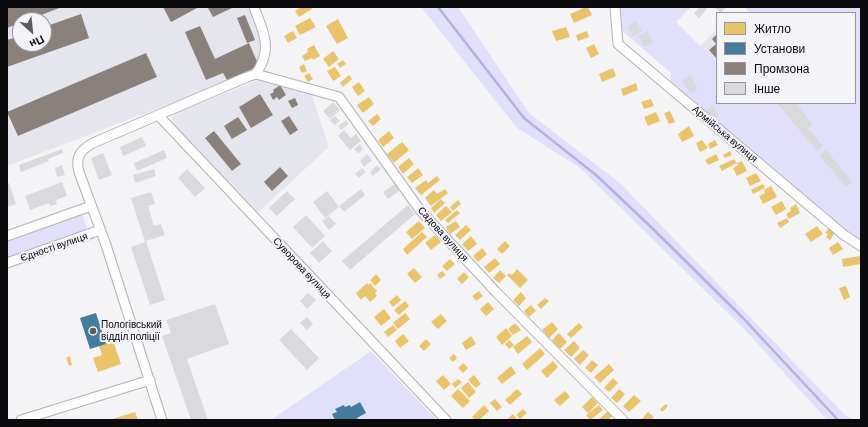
<!DOCTYPE html>
<meta charset="utf-8">
<style>
body{margin:0}
#map{position:relative;width:868px;height:427px;overflow:hidden;background:#f4f4f7;font-family:Barlow,sans-serif}
canvas{display:block}
.frame{position:absolute;inset:0;border:8px solid #0b0b0d;pointer-events:none}
.legend{position:absolute;left:716px;top:12px;width:140px;height:92px;box-sizing:border-box;background:#f3f3f8;border:1px solid #96969a;margin:0;padding:5px 7px;list-style:none;font-size:12px;color:#0b0b0d}
.legend li{display:flex;align-items:center;gap:8px;height:20px}
.legend b{width:20px;border:1px solid #96969a}
.north{position:absolute;left:12px;top:12px;width:40px;height:40px;box-sizing:border-box;background:#f3f3f8;border:1px solid #96969a;border-radius:50%;rotate:153deg;font-size:11px;font-weight:700;line-height:16px;text-align:center;color:#0b0b0d}
.north::after{content:'';display:block;margin:auto;width:14px;height:18px;background:#5d5d5f;clip-path:polygon(50% 0,100% 100%,50% 72%,0 100%)}
</style>
<div id="map">
<canvas width="868" height="427"></canvas>
<div class="frame"></div>
<ul class="legend">
<li><b style="height:11px;background:#e9c46a"></b>Житло</li>
<li><b style="height:11px;background:#457b9d"></b>Установи</li>
<li><b style="height:11px;background:#8a817c"></b>Промзона</li>
<li><b style="height:11px;background:#dadadd"></b>Інше</li>
</ul>
<div class="north">Пн</div>
</div>
<script>
const ctx = document.querySelector('canvas').getContext('2d');
ctx.lineJoin = 'round';
function fill(path, color) { ctx.fillStyle = color; ctx.fill(path, 'evenodd'); }
function stroke(path, color, width, dash) { ctx.strokeStyle = color; ctx.lineWidth = width; ctx.lineCap = dash ? 'butt' : 'round'; ctx.setLineDash(dash || []); ctx.stroke(path); }
function drawText(font, color, halo, rows, align = 'center') {
  ctx.font = font + ' Barlow,sans-serif'; ctx.lineWidth = 4; ctx.setLineDash([]); ctx.textBaseline = 'middle'; ctx.strokeStyle = halo; ctx.fillStyle = color; for (const [text, x, y, turn = 0] of rows) {
    ctx.save(); ctx.translate(x, y); ctx.rotate((+turn || 0) * Math.PI / 180); ctx.textAlign = isNaN(turn) ? turn : align; if (halo) ctx.strokeText(text, 0, 0); ctx.fillText(text, 0, 0); ctx.restore();
  }
}
fill(new Path2D(`
 M7,7H250L262,38L259,67L246,75L7,166ZM20,20H44V44H20Z
 M717,29V63L700,46Z
 M258,80L311,93L329,147L256,214L173,124L172,118L176,113Z`), '#e5e5ed');
fill(new Path2D(`
 M421,7H458L529,113L621,184L845,415L854,420H827L746,331L579,167L517,128Z
 M619,7H691L676,22L717,63V103H855V13H750L744,7H861V243L830,221L670,86L671,73L620,29Z
 M82,214L88,230L7,258V241Z
 M94,237L95,239L7,269V266Z
 M371,351L437,420H271Z`), '#e1e0fb');
fill(new Path2D(`
 M301,7H311L312,9L299,17L295,11Z
 M586,7H588L592,15L574,23L570,14Z
 M310,18L316,27L300,35L295,26Z
 M338,19L348,38L337,44L326,26Z
 M566,27L570,37L556,41L552,31Z
 M293,31L297,38L288,43L284,36Z
 M587,31L589,37L578,41L576,35Z
 M594,44L599,54L591,58L586,48Z
 M314,45L320,56L313,60L312,58L305,61L302,56L308,52L307,49Z
 M333,51L339,59L329,67L323,59Z
 M343,60L346,64L340,68L337,64Z
 M304,64L307,71L302,73L299,67Z
 M335,67L341,76L333,81L327,71Z
 M613,68L616,76L602,82L599,74Z
 M309,73L313,79L308,82L304,76Z
 M349,75L352,79L343,87L340,83Z
 M359,82L365,91L358,96L352,87Z
 M636,83L638,90L623,96L621,89Z
 M369,97L374,104L363,113L357,105Z
 M651,99L654,106L644,109L641,102Z
 M670,111L675,122L669,124L664,113Z
 M656,112L660,121L648,126L644,117Z
 M377,114L381,119L373,126L368,121Z
 M689,126L694,136L682,142L678,134Z
 M389,131L394,138L383,147L378,140Z
 M702,140L708,148L700,152L696,143Z
 M715,140L718,145L710,149L708,144Z
 M402,142L409,150L394,163L387,154Z
 M730,151L732,155L725,158L723,155Z
 M716,154L719,160L708,165L705,160Z
 M409,158L414,164L403,174L398,167Z
 M734,159L737,163L722,171L719,166Z
 M742,161L747,171L737,176L733,168L738,165L737,163Z
 M418,168L423,175L412,183L407,177Z
 M756,173L761,181L750,186L746,178Z
 M437,176L440,180L421,195L415,188L426,180L428,183Z
 M763,184L765,188L753,194L751,190Z
 M771,186L777,197L763,204L759,196L765,193L764,190Z
 M445,189L448,193L431,206L425,198L434,190L437,194Z
 M441,199L445,203L434,213L431,208Z
 M458,200L461,204L453,211L450,207Z
 M782,201L786,209L776,215L771,207Z
 M796,204L800,213L789,219L786,214L791,211L790,208Z
 M446,206L452,212L441,221L436,215Z
 M457,210L460,213L448,223L445,220Z
 M787,218L789,222L780,228L777,223Z
 M419,221L425,228L412,239L406,232Z
 M456,221L460,227L450,234L446,227Z
 M466,225L471,230L460,240L455,235Z
 M817,226L823,234L811,242L805,234Z
 M829,228L835,232L830,240L826,237L828,234L825,233Z
 M422,232L427,237L407,255L403,249Z
 M435,235L441,242L431,250L425,243Z
 M471,236L477,244L468,251L462,244Z
 M505,241L510,246L502,254L497,249Z
 M838,242L843,249L833,255L829,248Z
 M482,248L487,254L478,262L473,256Z
 M860,256L861,264L843,267L842,259Z
 M495,258L500,264L489,273L484,267Z
 M450,259L455,264L447,271L442,266Z
 M414,268L422,277L415,283L407,274Z
 M517,269L528,280L520,288L507,275L509,273L512,275Z
 M500,270L506,276L499,283L493,278Z
 M442,271L446,275L440,279L437,275Z
 M464,272L469,277L462,284L457,279Z
 M376,274L381,280L375,286L370,280Z
 M367,283L368,285L370,283L377,291L375,293L377,296L370,302L365,296L361,300L356,293Z
 M846,286L850,297L844,300L839,288Z
 M479,291L483,296L476,301L472,296Z
 M521,292L526,298L519,306L513,300Z
 M397,295L401,300L393,307L389,302Z
 M545,298L549,301L541,309L537,305Z
 M405,301L409,306L399,315L394,310Z
 M488,302L494,309L486,316L480,309Z
 M531,305L536,311L529,317L524,311Z
 M384,309L391,318L381,326L374,317Z
 M405,313L410,319L398,329L393,323Z
 M441,314L447,321L438,329L431,322Z
 M552,322L558,329L549,338L542,330Z
 M515,323L521,330L513,335L508,329Z
 M579,323L583,327L571,338L567,334Z
 M393,325L397,330L388,337L384,332Z
 M506,328L512,336L502,345L496,337Z
 M559,333L567,342L560,349L552,340Z
 M403,334L409,341L400,348L395,341Z
 M471,336L476,344L466,350L462,343Z
 M527,336L532,342L518,354L513,347Z
 M426,339L431,344L424,351L419,346Z
 M510,340L514,345L509,349L505,344Z
 M113,341L121,364L98,372L93,358L102,355L99,346Z
 M574,341L580,348L571,357L564,350Z
 M540,348L545,354L527,370L522,364Z
 M583,350L589,355L580,365L574,359Z
 M454,354L457,358L453,362L449,358Z
 M70,356L72,365L69,366L66,358Z
 M592,360L598,365L591,373L585,368Z
 M553,361L558,367L547,378L541,371Z
 M463,363L468,368L463,373L458,368Z
 M609,364L614,370L600,383L594,377Z
 M511,366L516,373L502,384L497,378Z
 M443,375L451,384L444,390L436,381Z
 M474,375L481,384L476,388L468,380Z
 M613,378L618,383L609,392L604,388Z
 M458,379L462,382L455,388L452,384Z
 M468,382L476,392L469,398L461,388Z
 M458,389L470,401L463,408L451,396Z
 M517,389L522,394L510,405L505,400Z
 M619,389L625,394L617,403L611,398Z
 M565,391L570,397L560,406L554,400Z
 M634,395L641,401L629,412L623,406Z
 M592,397L598,403L588,413L582,407Z
 M495,399L502,407L497,411L490,403Z
 M666,404L668,406L662,412L660,409Z
 M484,405L489,411L479,420H475L472,417Z
 M599,405L603,410L590,420L586,415Z
 M523,409L527,413L520,419L516,415Z
 M608,411L612,416L608,420H598Z
 M135,412L138,420H109Z
 M648,412L654,417L651,420H641Z
 M513,414L518,420H506Z`), '#e9c46a');
fill(new Path2D(`
 M96,313L106,344L90,349L80,318Z
 M360,402L366,413L357,418L358,420H335L332,414L337,412L335,409L344,405L345,407L350,405L351,407Z`), '#457b9d');
fill(new Path2D(`
 M7,7H62L28,20H20V23L7,28Z
 M163,7H199L171,22Z
 M211,7H234L213,17L208,8Z
 M81,14L89,38L7,67V40L20,36V44H44V27Z
 M245,15L255,40L247,43L237,18Z
 M200,26L215,59L249,43L259,66L227,80L223,73L206,80L185,32Z
 M717,34V59L709,50L716,44L712,39Z
 M146,53L157,77L18,136L7,112Z
 M280,85L286,95L279,100L277,97L273,100L270,94L274,92L273,90Z
 M260,94L273,115L251,128L239,107Z
 M295,98L298,105L292,108L288,101Z
 M289,116L298,130L290,135L281,121Z
 M238,117L247,130L232,139L224,126Z
 M214,131L241,164L232,171L205,138Z
 M280,167L288,176L272,191L264,182Z`), '#8a817c');
stroke(new Path2D(`
 M438,7L524,118L596,175L650,226L743,318L838,420`), '#b4b2da', 2.5);
fill(new Path2D(`
 M700,7H705L707,9L699,18L694,13Z
 M714,7H726L721,13Z
 M636,21L642,31L633,36L627,26Z
 M647,31L653,42L644,47L638,36Z
 M691,75L698,89L690,93L682,80Z
 M333,102L340,110L330,119L323,111Z
 M777,103H795L813,124L808,128L823,146L817,151Z
 M713,106L719,116L711,120L706,110Z
 M335,116L340,121L335,125L330,120Z
 M346,120L349,124L341,130L338,126Z
 M344,130L351,138L356,134L361,141L350,150L338,136Z
 M142,137L146,146L123,156L120,147Z
 M360,144L363,149L358,154L354,149Z
 M62,149L63,153L48,159L49,161L21,172L19,165Z
 M164,150L167,158L137,171L134,163Z
 M826,150L852,182L846,187L819,155Z
 M103,153L112,175L99,180L91,158Z
 M367,154L372,160L364,167L360,161Z
 M62,165L65,175L57,177L55,168Z
 M377,165L381,169L373,176L370,172Z
 M362,168L366,172L359,178L355,174Z
 M154,169L156,176L135,183L133,175Z
 M187,169L205,188L195,197L178,178Z
 M62,182L67,196L56,200L57,204L50,206L49,203L30,210L25,196Z
 M9,183L16,204L7,207V184Z
 M395,184L399,191L388,199L383,192Z
 M361,189L365,195L344,212L339,206Z
 M287,191L295,199L277,216L269,208Z
 M327,191L339,207L325,218L313,202Z
 M151,192L155,204L148,206L154,226L161,224L165,235L146,241L165,300L150,305L131,247L145,242L131,198Z
 M408,205L415,214L350,270L342,261Z
 M306,215L325,236L312,248L293,227Z
 M329,216L336,224L329,230L322,221Z
 M323,241L332,251L319,263L310,253Z
 M308,293L316,300L307,309L300,301Z
 M215,304L229,344L187,359L208,420H191L162,336L171,333L166,320Z
 M307,317L313,324L307,330L300,323Z
 M291,329L319,358L307,370L279,340Z`), '#dadadd');
const minor = new Path2D(`
 M615,7L618,44L844,235L861,246
 M256,74L339,97L420,210L496,292L623,420
 M158,115L446,420
 M7,236L91,206
 M7,263L100,230
 M21,420L150,380
 M162,420L106,245L79,172C75,158 80,150 93,143L247,77L256,74C273,48 264,34 254,7`);
stroke(minor, '#b3b3b5', 11);
stroke(minor, '#fdfdfe', 9);
for (const [x, y, r, color] of [
 [93,331,4,"#5d5d5f"]
]) { const dot = new Path2D(); dot.arc(x, y, r, 0, 2 * Math.PI); ctx.fillStyle = color; ctx.fill(dot); stroke(dot, '#f3f3f8', 1.5); }
drawText('10px', '#0b0b0d', '#f3f3f8', [
 ["Армійська вулиця",725,134,40],
 ["Садова вулиця",443,234,48],
 ["Єдності вулиця",54,247,-19],
 ["Суворова вулиця",302,268,47]
]);
drawText('10px', '#0b0b0d', '#f3f3f8', [
 ["Пологівський",101,325],
 ["відділ поліції",101,337]
], 'left');
</script>
